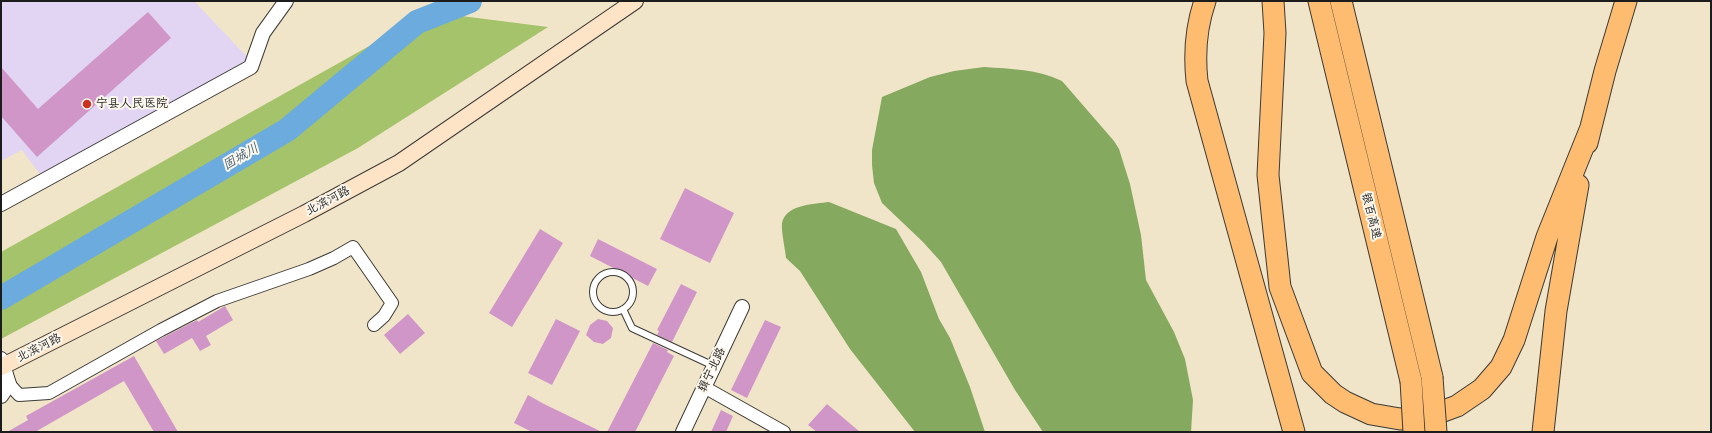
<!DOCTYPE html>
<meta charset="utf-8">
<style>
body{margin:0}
#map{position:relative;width:1712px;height:433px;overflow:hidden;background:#f1e5c9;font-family:"Patrick Hand",sans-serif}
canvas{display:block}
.frame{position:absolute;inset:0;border:2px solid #1c1c1c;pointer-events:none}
</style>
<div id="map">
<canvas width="1712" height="433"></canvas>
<div class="frame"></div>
</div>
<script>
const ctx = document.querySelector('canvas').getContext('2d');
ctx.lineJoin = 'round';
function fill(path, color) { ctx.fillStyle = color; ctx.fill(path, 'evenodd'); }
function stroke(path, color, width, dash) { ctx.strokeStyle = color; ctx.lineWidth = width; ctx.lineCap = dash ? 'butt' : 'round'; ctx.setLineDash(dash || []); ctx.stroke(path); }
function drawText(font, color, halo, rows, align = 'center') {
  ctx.font = font + ' "Patrick Hand","LXGW WenKai TC",sans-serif'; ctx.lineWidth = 4; ctx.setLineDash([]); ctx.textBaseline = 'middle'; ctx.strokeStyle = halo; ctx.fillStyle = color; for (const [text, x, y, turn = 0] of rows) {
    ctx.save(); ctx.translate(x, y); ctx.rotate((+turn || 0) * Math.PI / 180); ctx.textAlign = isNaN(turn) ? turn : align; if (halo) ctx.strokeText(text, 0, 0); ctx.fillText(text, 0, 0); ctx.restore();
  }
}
fill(new Path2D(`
 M1,1H194L249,59L45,181L22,150L1,161Z`), '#e2d4f3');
fill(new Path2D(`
 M430,12L548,27L358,148L1,339V252Z`), '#a5c36b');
fill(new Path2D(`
 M984,67C1011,69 1037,69 1062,81L1114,141L1119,149L1130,184L1141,235L1146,280L1174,332L1185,359L1193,400L1191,432H1043L1015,390L941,262L923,242L882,203L874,183L872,165V150L882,97L930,77L954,71Z
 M829,202L896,229L921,272L939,319L950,338L970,387L985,432H915L850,349L800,271L786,258C785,248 781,231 782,223C786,204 815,204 829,202Z`), '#84a95f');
stroke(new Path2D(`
 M1,298L287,130L417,22L470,1`), '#6babde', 24);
fill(new Path2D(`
 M148,12L171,38L37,157L1,116V67L38,109Z
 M685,188L734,213L710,263L660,239Z
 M540,229L563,243L512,327L489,313Z
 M598,239L657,269L648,286L590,256Z
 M681,284L697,292L672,342L657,335L659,331L657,330Z
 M225,306L233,320L206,336L211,345L200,351L192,338L164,354L156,341L197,320L198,322Z
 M408,314L425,333L400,354L384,335Z
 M556,319L580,331L552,385L528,373Z
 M598,319L607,321L613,328L611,338L603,344L594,342L586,335L590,325Z
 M765,320L781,327L747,398L731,390Z
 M653,343L668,350L667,352L674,356L635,432H607Z
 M134,356L178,432H154L124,381L35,432H7L28,420L26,416Z
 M528,395L544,404L602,432H532L514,423Z
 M827,404L860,432H817L808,425Z
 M721,410L733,416L726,432H711Z`), '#d096c7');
const service = new Path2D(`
 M593 292a20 20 0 1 1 40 0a20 20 0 1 1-40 0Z
 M623,309L632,328L714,366`);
const minor = new Path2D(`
 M9,384L19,395L49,393L161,330L217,301L309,269L334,258L353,247L392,303L384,316L374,325
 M704,387L784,432`);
const tertiary = new Path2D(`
 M1,204L251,67L263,33L286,1
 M1,359L9,384L1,396
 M683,432L742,307`);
const secondary = new Path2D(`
 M1,367L304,214L399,163L635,1`);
const motorway = new Path2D(`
 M1205,1C1196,27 1194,53 1197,81L1294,432
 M1273,1L1275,33L1268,175L1280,287L1312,373L1333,394L1345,402L1371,414L1400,419L1430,416L1457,406L1482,389L1501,367L1514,340L1547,237L1590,130
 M1319,1L1411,381
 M1341,1L1432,377
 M1587,143L1605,71L1626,1
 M1543,432L1556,311L1578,185`);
stroke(service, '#3c3a36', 8);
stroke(minor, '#3c3a36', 14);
stroke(tertiary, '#3c3a36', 16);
stroke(secondary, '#3c3a36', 18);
stroke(motorway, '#3c3a36', 23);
stroke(service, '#fff', 6);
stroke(minor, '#fff', 12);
stroke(tertiary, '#fff', 14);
stroke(secondary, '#fee4c6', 16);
stroke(motorway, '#fdbc70', 21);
const motorwayBridge = new Path2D(`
 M1432,377L1436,432
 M1411,381L1414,432`);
stroke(motorwayBridge, '#3c3a36', 23, []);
stroke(motorwayBridge, '#fdbc70', 21);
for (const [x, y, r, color] of [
 [87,104,5,"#c8321e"]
]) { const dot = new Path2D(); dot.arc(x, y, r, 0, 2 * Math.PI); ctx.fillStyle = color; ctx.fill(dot); stroke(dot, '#fbf7ec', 1.5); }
drawText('12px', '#1c1c1c', '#fbf7ec', [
 ["宁县人民医院",96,104]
], 'left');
drawText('12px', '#1c1c1c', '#fbf7ec', [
 ["北滨河路",328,201,-28],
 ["银百高速",1371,216,76],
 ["北滨河路",39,348,-27],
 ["辑宁北路",712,370,-65]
]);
drawText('italic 13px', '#405c73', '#fbf7ec', [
 ["固城川",241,157,-30]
]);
</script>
